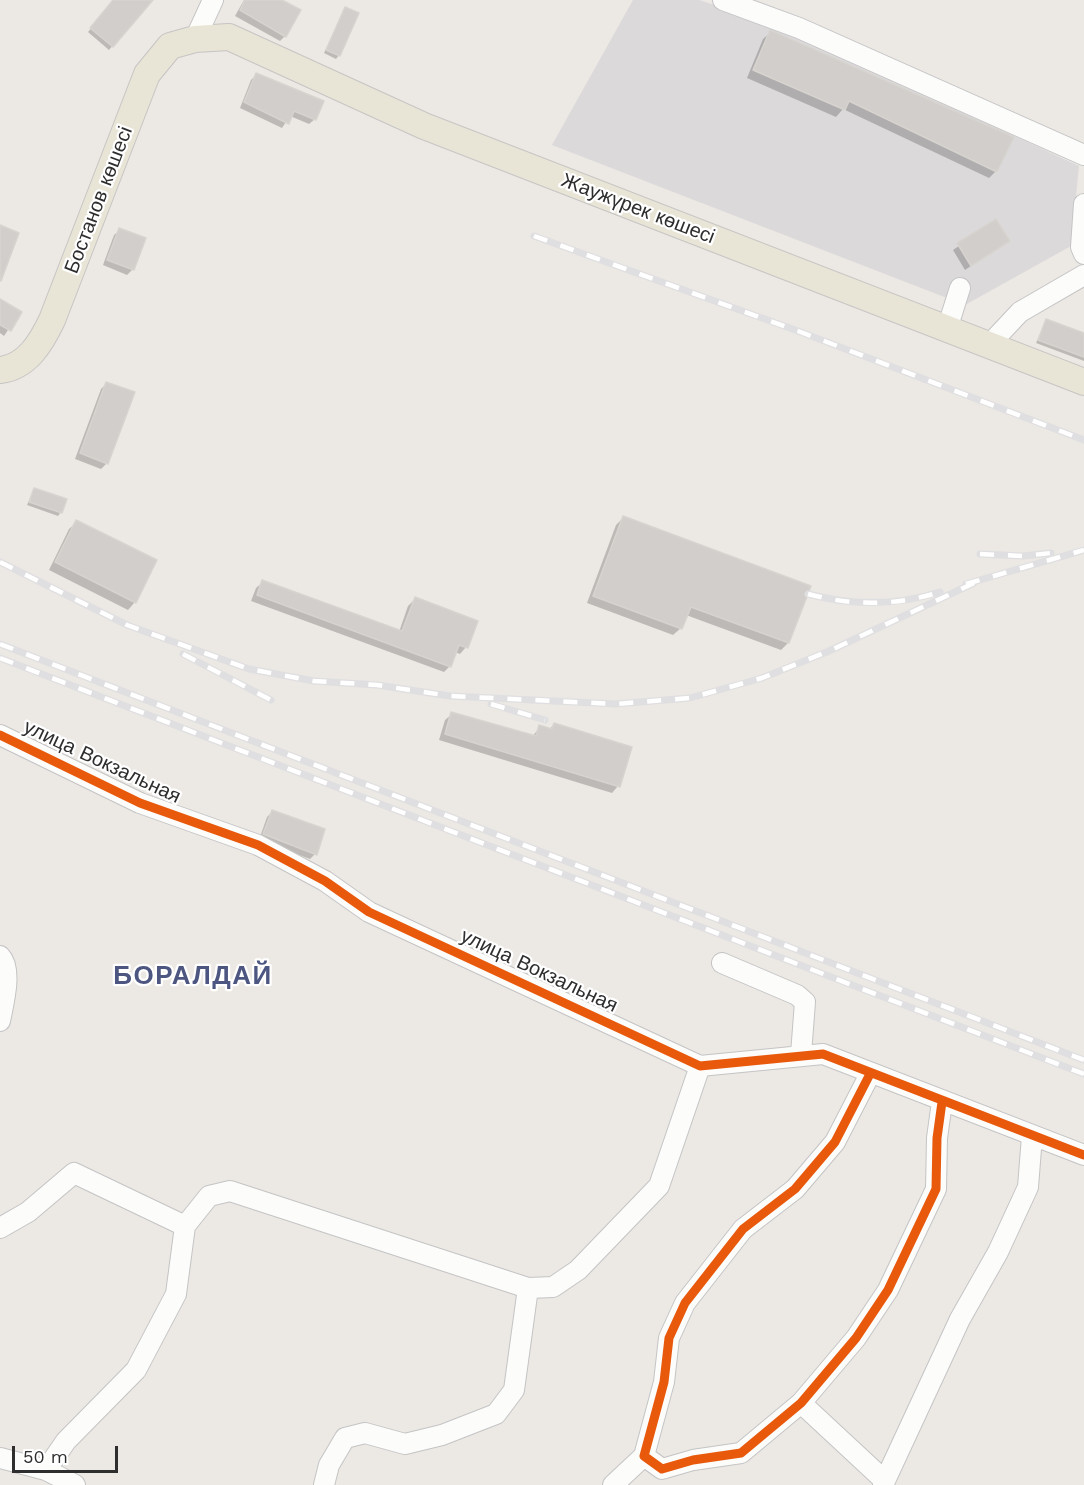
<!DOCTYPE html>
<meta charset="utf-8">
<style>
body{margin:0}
#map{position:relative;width:1084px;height:1485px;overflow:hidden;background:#ece8e4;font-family:"Work Sans",sans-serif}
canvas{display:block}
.scale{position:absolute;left:12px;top:1446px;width:106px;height:27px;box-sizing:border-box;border:3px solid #2e2e2e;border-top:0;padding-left:8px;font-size:18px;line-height:21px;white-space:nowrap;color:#2e2e2e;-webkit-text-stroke:4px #fff;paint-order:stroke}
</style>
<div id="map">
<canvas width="1084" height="1485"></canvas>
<div class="scale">50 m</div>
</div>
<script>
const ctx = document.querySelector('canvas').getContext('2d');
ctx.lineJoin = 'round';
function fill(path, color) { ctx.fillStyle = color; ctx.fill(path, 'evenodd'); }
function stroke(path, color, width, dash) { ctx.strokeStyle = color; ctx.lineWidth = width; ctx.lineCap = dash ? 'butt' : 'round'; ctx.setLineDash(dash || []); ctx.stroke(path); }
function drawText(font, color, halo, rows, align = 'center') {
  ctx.font = font + ' "Work Sans",sans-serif'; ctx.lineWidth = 4.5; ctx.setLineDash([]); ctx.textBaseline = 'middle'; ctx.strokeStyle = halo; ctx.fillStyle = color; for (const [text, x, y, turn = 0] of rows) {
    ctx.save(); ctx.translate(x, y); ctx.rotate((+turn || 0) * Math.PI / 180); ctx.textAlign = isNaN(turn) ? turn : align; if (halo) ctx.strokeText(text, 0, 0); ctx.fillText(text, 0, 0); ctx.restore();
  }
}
fill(new Path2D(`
 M633,0H699L773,24L1079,166L1071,246L965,305L552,145Z`), '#dcd9db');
fill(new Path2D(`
 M115,0H151L109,50L88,32Z
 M244,0H279L285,36L280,41L235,16Z
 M345,9L339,55L336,59L324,53Z
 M771,32L996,171L989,178L843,109L836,117L747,78L763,39Z
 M256,75L315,119L309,124L290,116L282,128L240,108L251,80Z
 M996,221L1008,241L965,270L953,250Z
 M120,230L133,269L127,275L103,265L114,235Z
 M0,301L20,312L4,336L0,333Z
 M1047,320L1084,334V361L1036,343Z
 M107,383V463L101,469L75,459L101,389Z
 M34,490L61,512L58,516L27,505Z
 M623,518L809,587L788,643L781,650L686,615L681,628L673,635L587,603L616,525Z
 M77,522L135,602L128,610L49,570L69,529Z
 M263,582L399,632L408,606L415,599L466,647L460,654L455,652L450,666L444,672L251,601L256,588Z
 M452,714L532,737L540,727L549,730L554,724L618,786L612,793L439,740L445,720Z
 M272,812L315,854L310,859L259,840L267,817Z`), '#0003');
const building = new Path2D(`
 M113,0H153L113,47L90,28Z
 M245,0H282L301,10L286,37L240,10Z
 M345,7L359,13L340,56L326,50Z
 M770,30L1014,137L997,172L849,101L845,110L753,70Z
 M256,73L324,101L316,120L294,111L289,124L244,102Z
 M996,219L1010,241L971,266L957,243Z
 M0,225L19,233L1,281H0Z
 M119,228L146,238L134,270L107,260Z
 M0,299L22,312L11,331L0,325Z
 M1046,319L1084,333V357L1038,340Z
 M106,382L135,392L108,464L80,453Z
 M34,488L67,499L62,513L29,502Z
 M623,516L811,586L789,643L691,607L682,629L593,596Z
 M76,520L157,560L136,603L55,562Z
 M262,580L402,631L415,597L478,621L468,648L459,645L451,667L257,595Z
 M451,712L536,736L539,725L552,729L554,723L632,747L620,787L445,734Z
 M272,810L325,829L317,855L263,834Z`);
fill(building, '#d1cecb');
stroke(building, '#d7d4d0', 1.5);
const minor = new Path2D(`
 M723,0L799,28L1084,155
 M195,39L213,0
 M1084,204L1081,247L1084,254
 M947,329L960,288
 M989,345L1020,312L1084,275
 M0,735L140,803L258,845L325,881L369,912L700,1066L823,1054L1084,1155
 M0,956C13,969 3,1005 0,1021
 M722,963L797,995L805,1002L801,1054
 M870,1074L835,1142L795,1189L743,1229L685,1303L669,1338L664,1382L644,1456L662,1469L693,1460L741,1453L801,1403L856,1338L888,1290L936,1189L937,1138L942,1102
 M0,1228L28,1212L74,1173L185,1226L209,1196L230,1191L528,1288L553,1287L578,1270L659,1186L700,1066
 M801,1403L885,1481
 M0,1458L46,1470L75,1485
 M46,1470L66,1441L136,1370L176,1294L185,1226
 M324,1485L329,1465L345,1438L365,1433L405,1444L442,1435L496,1414L514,1390L528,1288
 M613,1485L644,1456
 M883,1485L960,1319L998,1252L1028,1187L1032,1136`);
const major = new Path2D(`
 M0,370C27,367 41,343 52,320L147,74L170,46L195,39L229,37L424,126L1084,382`);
stroke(minor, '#c5c4c5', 22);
stroke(major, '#c6c5c4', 28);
stroke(minor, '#fcfcfb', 20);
stroke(major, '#e8e4d6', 26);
const rail = new Path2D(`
 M534,236L798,331L1084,440
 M980,554L1023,556L1051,553
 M0,562L127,625L249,669L314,681L377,685L450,696L616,704L690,698L762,678L829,651L974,583
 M966,584L1084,550
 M808,594C853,606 895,606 940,592
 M0,644L1084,1060
 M183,654L271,700
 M0,658L1084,1074
 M491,704L545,720`);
stroke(rail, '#dfdfe1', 7);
stroke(rail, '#fff', 4.5, [14]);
stroke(new Path2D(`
 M0,735L140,803L258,845L325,881L369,912L700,1066L823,1054L1084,1155
 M870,1074L835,1142L795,1189L743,1229L685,1303L669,1338L664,1382L644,1456L662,1469L693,1460L741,1453L801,1403L856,1338L888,1290L936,1189L937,1138L942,1102`), '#e8590c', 9);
drawText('20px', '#2e2e2e', '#fff', [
 ["Бостанов көшесі",99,200,-69],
 ["Жаужүрек көшесі",638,209,21],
 ["улица Вокзальная",102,762,25],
 ["улица Вокзальная",539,971,25]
]);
ctx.letterSpacing = '1.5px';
drawText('bold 26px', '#4d5680', '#fff', [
 ["БОРАЛДАЙ",193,976]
]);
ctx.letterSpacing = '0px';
</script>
